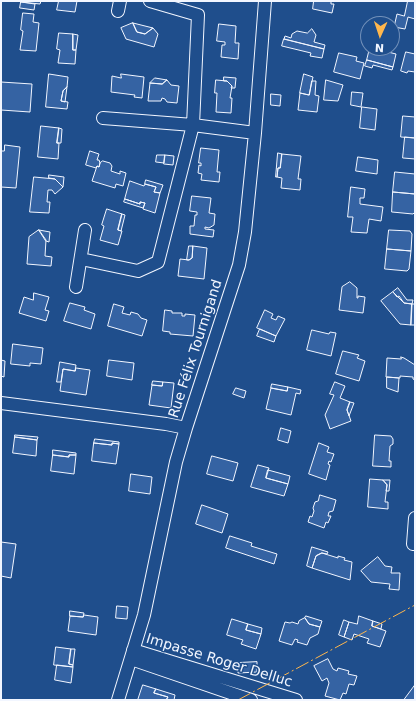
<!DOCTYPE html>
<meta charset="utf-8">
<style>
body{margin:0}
#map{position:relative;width:416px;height:701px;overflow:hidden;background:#1f4e8c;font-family:"DejaVu Sans",sans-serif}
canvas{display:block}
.frame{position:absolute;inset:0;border:2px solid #f2f6ff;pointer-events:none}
.north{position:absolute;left:360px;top:16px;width:40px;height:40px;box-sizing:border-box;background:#1f4e8c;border:1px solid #7391ba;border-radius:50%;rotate:183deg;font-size:11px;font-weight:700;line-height:16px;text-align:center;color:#f2f6ff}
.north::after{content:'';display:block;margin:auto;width:14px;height:18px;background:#ffb74d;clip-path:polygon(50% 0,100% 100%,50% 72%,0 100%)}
</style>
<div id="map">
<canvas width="416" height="701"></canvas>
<div class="frame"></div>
<div class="north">N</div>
</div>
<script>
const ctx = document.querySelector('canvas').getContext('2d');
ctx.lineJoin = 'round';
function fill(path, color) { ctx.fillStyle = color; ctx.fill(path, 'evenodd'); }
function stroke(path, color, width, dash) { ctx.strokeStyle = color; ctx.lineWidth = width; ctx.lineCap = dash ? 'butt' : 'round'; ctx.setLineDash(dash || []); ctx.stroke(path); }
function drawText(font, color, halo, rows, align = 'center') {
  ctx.font = font + ' "DejaVu Sans",sans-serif'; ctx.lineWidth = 3; ctx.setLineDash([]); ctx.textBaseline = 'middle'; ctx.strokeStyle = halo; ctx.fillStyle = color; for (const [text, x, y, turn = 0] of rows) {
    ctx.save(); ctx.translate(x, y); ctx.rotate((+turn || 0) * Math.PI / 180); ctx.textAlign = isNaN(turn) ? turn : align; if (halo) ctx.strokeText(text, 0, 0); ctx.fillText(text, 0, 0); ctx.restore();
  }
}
const building = new Path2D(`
 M19,1H41L40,4L21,2Z
 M59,1H77L75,12L57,10Z
 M314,1H331V4H334L332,13L313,9Z
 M408,1H415V19L408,17L405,29L394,27L397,14L404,16Z
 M21,2L35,4L34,10L20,8Z
 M23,13L34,14L33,22L39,23L36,51L20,50L23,31L21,30Z
 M133,23L153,28L145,34L137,32Z
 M133,23L137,32L145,34L153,28L158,34L154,47L126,39L121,28Z
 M219,24L236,26L235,43H239L238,59L221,57L222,45H225V42L217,41Z
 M312,29L316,35L314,42L325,45L324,49L284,39L285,36L291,38L292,34L297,31L307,33Z
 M59,33L73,34V50H76L75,64L58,63L60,50L57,49Z
 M73,34L78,35L76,50H73Z
 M284,39L324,49L322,58L310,56L311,53L282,46Z
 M370,48H380L386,50L388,52L396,54L393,67L367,60Z
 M406,52L415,54V72L408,71L407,73L401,71Z
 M339,53L357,57L356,61L364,63L360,79L334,72Z
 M367,60L393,67L392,70L373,65L372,68L365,66Z
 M49,74L68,77L67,87L63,91L61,101L68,102L67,109L46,107Z
 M121,74L144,77L142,98L134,97L135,95L111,92L112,76L121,78Z
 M304,74L313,77L309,95L300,93Z
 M224,77L236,78L235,88H231L232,86L227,81H224Z
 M155,78L167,80L162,84L150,83Z
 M167,80L171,85L179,86L177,103L167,102L165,99L162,98L161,101H148L150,83L162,84Z
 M216,80L227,81L232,86L230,98H232L231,113L216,112L217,93H215Z
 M326,80L343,85L338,101L324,100Z
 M312,81H316L315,95L319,96L317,112L298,110L300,93L309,95Z
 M1,82L32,84L30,112L1,110Z
 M67,87L65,102L61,101L63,91Z
 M352,92L363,93L361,107L351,105Z
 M271,94L281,95L280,106L271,105Z
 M362,107L377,109L375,130L360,128Z
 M403,116L415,117V138L401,137Z
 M41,126L59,128L57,143H59L58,159L38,157Z
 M59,128L62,129L61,143H57Z
 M405,137L415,138V159L403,158Z
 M5,145L20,147L16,188L1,187V151H4Z
 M201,148L219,150L217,172H220L219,182L201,180L202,174L198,173L199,165L201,166V163H199Z
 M90,151L99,154L97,160H99L100,163L99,167L97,166L96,168L86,165Z
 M278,153L282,154L280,168H278L277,177H276Z
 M282,154L301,156L298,179H301L300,190L281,188L282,178L277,177L278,168H280Z
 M157,155H165L164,163L156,162Z
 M165,155L174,156L173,165L164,164Z
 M358,157L378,160L377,174L356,171Z
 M103,161L110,163L112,166L111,171L120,174V171L126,173L123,186L116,184L115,188L92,181L97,166L99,167L100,163Z
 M395,172L415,174V194L393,192Z
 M49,175L64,177L63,187L55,179L49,178Z
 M34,177L55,179L63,187L55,194L52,190H48L47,202H50L49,213L30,212Z
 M146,180L163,185L160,193L154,192L156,187L145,184Z
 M130,181L144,186L145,184L156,187L154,192L160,193L155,213L143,209L145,203L140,202V204L125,199Z
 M351,187L365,189L364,198H360V204L383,207L381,221L369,219L367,233L351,232L353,217H348Z
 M393,192L415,194V212L413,214L392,212Z
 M192,196L211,198L209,213L215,214L214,225L209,228L205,227V229L214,230L213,237L190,234V226H194L195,215H197V212L190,211Z
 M125,199L140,204V202L145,203L143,208L124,202Z
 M107,209L122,214L118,230L122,231L118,245L100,240L104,226L102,225Z
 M122,214L125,215L121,231L118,230Z
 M39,230L46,240L45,256L52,257L51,266L27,264L29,237Z
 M39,230L50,232L49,242L46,241Z
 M389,230L410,231L412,234L411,251L387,249Z
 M189,246H193L192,258L189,260H187Z
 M193,246L207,248L204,279L178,276L180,259L189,260L192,258Z
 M387,249L411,251L409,269L407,271L385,269Z
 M350,282L357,288V298H358V296L365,297L363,313L339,310L342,287Z
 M398,288L407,300H413L412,304L404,303L399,296L397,297L393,292Z
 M393,292L404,303L412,304L411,325L400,324L381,301Z
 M34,293L49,297L45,310L49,311L46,321L19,313L24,297L33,300Z
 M70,303L85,307L84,310L95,314L91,329L64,321Z
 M114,304L124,307L122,313L130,315L131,312L138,314L141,318L147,320L142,336L108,326Z
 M412,304H415V325H411Z
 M165,310L172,311V313H182V316H185V314L195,315L193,336L170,334V332L163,331Z
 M265,310L273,314L271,318L276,320L278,316L285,319L276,336L257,328Z
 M260,329L276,336L274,342L257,336Z
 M312,330L329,334L330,332L336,333L331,356L307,350Z
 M13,344L43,348L41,364L30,363V366L11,364Z
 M343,351L359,355L357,358L365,361L359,381L336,374Z
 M401,357L404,358L415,365V380L413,379V377L400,376V378L386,377L387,358L401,359Z
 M1,360L5,361L4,377L1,376Z
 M109,360L134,363L132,380L107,376Z
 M60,362L76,365L75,371L63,369L61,382H57Z
 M76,368L90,370L86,395L60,391L63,369L75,371Z
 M387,377L399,378L398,392L387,388Z
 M153,381L163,382L162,386L152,385Z
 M163,382L174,383L171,408L149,405L152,385L162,386Z
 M335,382L345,386L340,398L350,402L347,410L351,421L330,429L325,415L334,395L330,394Z
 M272,384L288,387L287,391L271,388Z
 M288,387L301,390L300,394L296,393L291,415L266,409L271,388L287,391Z
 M236,388L246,391L244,398L233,394Z
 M350,402L354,403L349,416L347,410Z
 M281,428L291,431L288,443L278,440Z
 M15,435L38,437L37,440L15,437Z
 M375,435L391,436L393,439V444L390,446L389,461H391V467L373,466Z
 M15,437L37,440L36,456L13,453Z
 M95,439L119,442V444L112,443V445L94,443Z
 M94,443L112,445V443L119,444L116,464L92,461Z
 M319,443L329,447L327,452L334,454L331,462L329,461L328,464L330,465L326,480L309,474Z
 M53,450L76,453V455H69V457L53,455Z
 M53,455L69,457V455H76L74,474L51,471Z
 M212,456L238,463L233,481L207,474Z
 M258,465L269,468L266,478L288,484L284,496L251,487Z
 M268,470L290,476L288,484L266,478Z
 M131,474L152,477L150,494L129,491Z
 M370,479L383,480L387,485L385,502H388V509L368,507Z
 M383,480H390L389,491H386L387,485Z
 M320,495L336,500L333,511L329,512L328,516H331L328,523L326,522L324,528L308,522L310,516L312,517L314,511L313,508L315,502L318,501Z
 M202,505L228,514L222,533L196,524Z
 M230,536L252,543L251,546L277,554L274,564L226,548Z
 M1,542L16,544L11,578L1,576Z
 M312,547L328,552L327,554L322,553L316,556L312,568L307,566Z
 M322,553L338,558V556L345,558L344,560L352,562L350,580L312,568L316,556Z
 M378,557L385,566L392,567L391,573H400L399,590L389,589L390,584L371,582L361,571Z
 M117,606L128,607L127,619L116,618Z
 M70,611L84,613L83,617L70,616Z
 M84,615L98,617L96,635L68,631L70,616L83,617Z
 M306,616L322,621L320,627L309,624L305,618Z
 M359,616L373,621L372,626L386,631L380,647L367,643L369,639L354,634L352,640L344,637L349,622L357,624Z
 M305,618L309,624L320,627L318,634L310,638L307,645L297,642L298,640L295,639L292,645L279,641L285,622L290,623L292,622L298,624L299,621Z
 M232,619L248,624L246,630L261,634L256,649L241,644L243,640L227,635Z
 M344,620L349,622L344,637L339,635Z
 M373,621L382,624L381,629L372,626Z
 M248,624L262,628L261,634L246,630Z
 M56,647L71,649L69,664L73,665V667L54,665Z
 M71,649H75L73,665L69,664Z
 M328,659L333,669L337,671L338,668L349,671L348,674L357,676L354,685L349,684L346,694L343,693L340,700L325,696L329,683L327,678L322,681L314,666Z
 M257,662V672L238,673V663Z
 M57,665L73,667L71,683L55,680Z
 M143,685L156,689L154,693L168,697L166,700H138Z
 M415,685V700H404Z
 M156,689L175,695L174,700H166L168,697L154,693Z`);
fill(building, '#3563a3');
stroke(building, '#f2f6ff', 1);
const minor = new Path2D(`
 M118,11L120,1
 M103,118L193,125L255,133
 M81,259L138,271L158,262L193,125L198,15L150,1
 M76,287L85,230
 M1,403L166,424L186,428
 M415,518L413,544H415
 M133,650L296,700
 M131,659L251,700
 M118,700L144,615L176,462L186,428L239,265L245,232L255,133L265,1`);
stroke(minor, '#f2f6ff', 14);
stroke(minor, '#1f4e8c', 12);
stroke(new Path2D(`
 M238,700L415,605`), '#ffb74d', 1, [14, 3, 2, 3]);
drawText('14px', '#f2f6ff', '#1f4e8c', [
 ["Rue Félix Tournigand",196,349,-72],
 ["Impasse Roger Delluc",219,661,17]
]);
</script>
